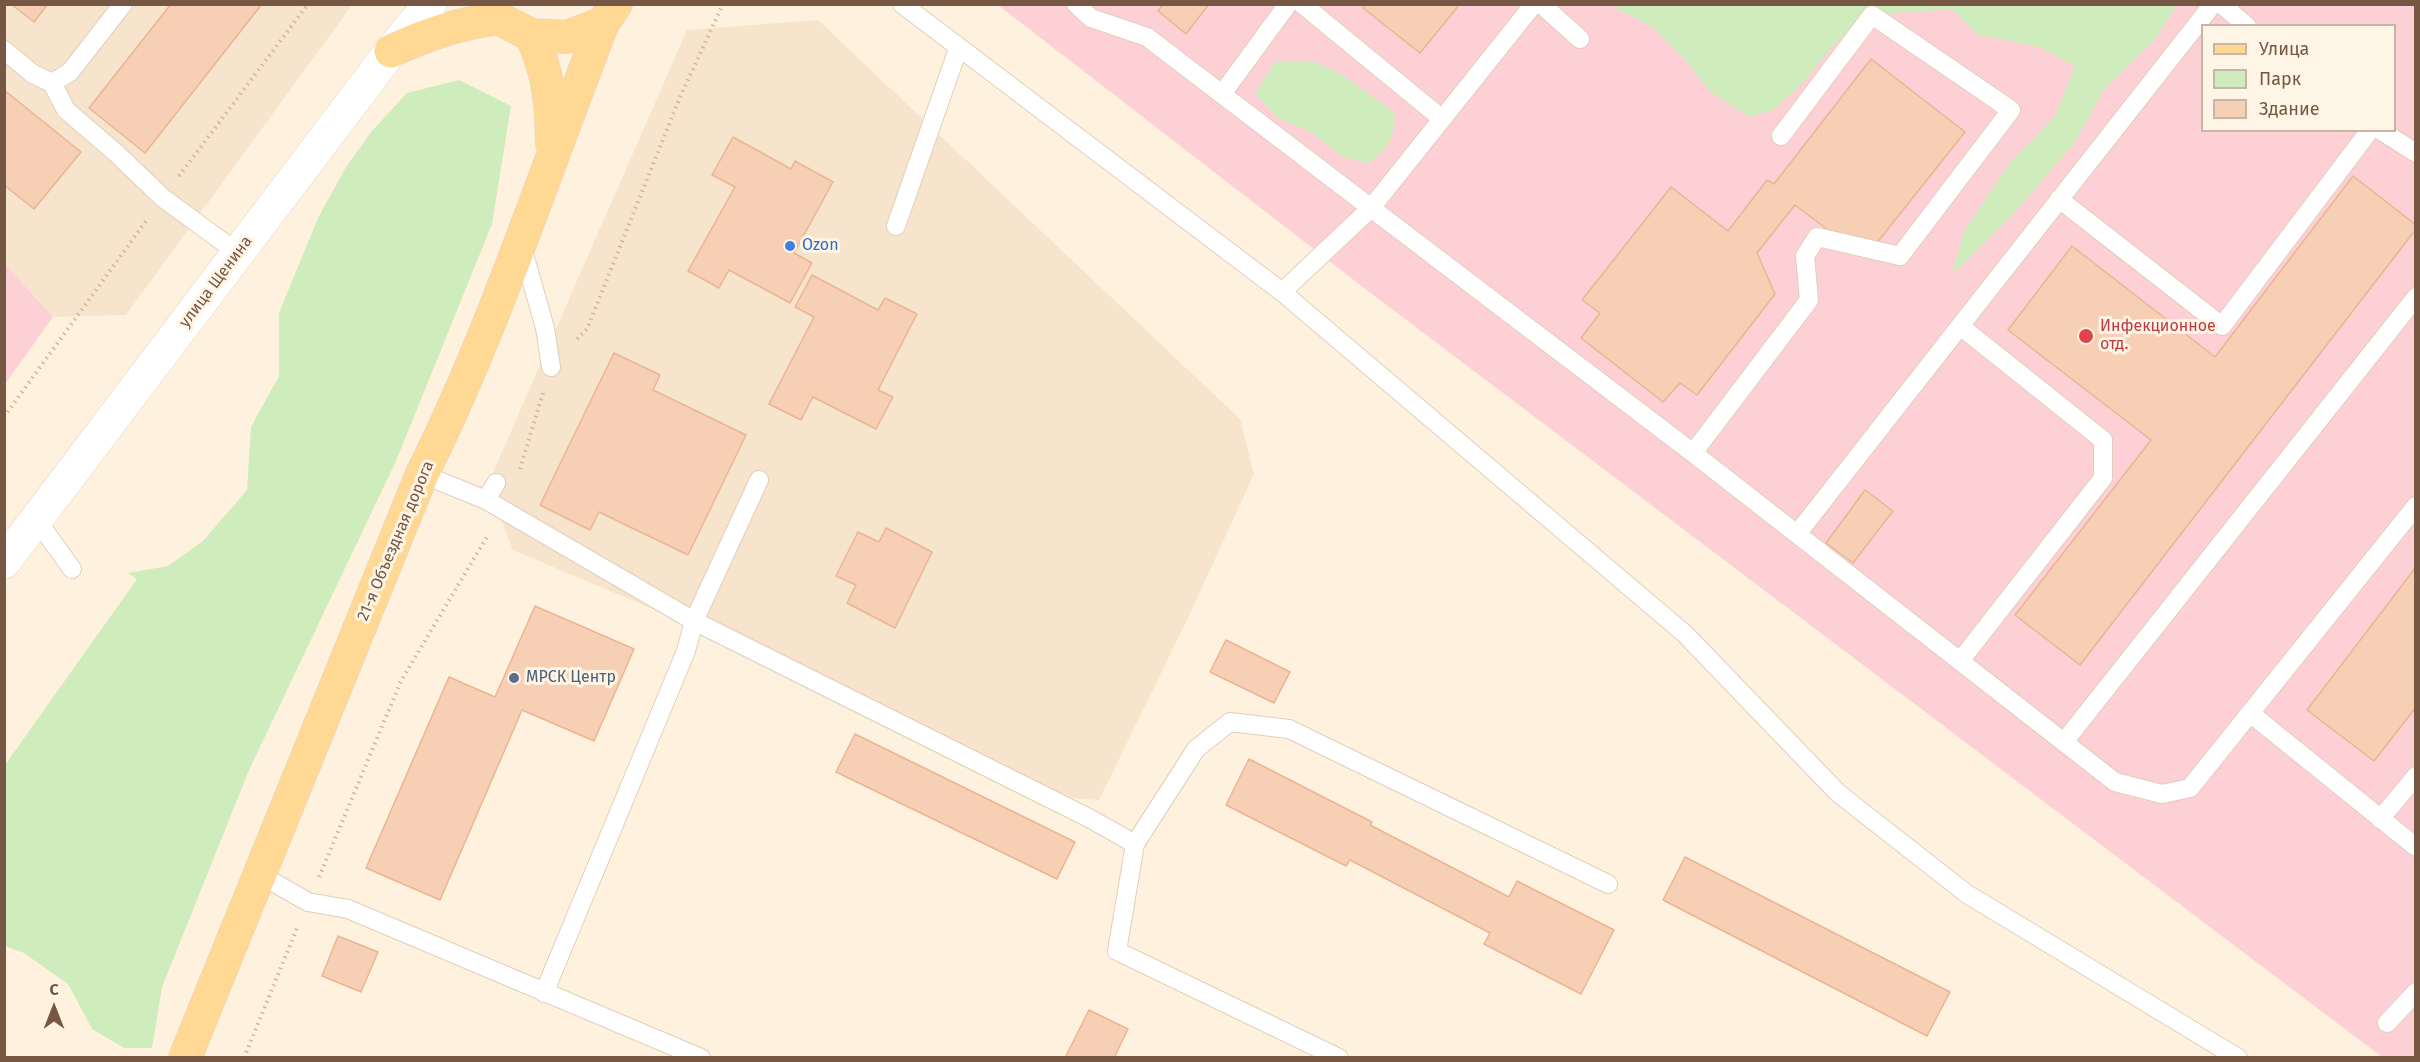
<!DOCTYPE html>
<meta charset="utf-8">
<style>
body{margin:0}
#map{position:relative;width:2420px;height:1062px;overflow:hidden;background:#fef2de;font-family:"Fira Sans",sans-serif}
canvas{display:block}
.frame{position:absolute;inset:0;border:6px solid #765744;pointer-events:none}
.legend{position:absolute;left:2201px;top:24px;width:195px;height:108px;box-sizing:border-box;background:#fff5e6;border:2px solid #c8b6a5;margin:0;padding:8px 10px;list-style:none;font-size:18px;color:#765744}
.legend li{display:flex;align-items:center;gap:12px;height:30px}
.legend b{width:30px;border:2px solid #c8b6a5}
.north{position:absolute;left:24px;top:978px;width:60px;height:60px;-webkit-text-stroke:4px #fff5e6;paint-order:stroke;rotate:0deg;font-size:16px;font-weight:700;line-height:24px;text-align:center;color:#765744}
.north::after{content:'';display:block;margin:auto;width:21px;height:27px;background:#765744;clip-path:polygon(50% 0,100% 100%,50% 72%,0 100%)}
</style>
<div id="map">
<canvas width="2420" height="1062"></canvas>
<div class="frame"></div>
<ul class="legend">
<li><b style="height:8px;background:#ffd894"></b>Улица</li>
<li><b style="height:16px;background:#cfecbc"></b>Парк</li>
<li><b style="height:16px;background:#f6cfb4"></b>Здание</li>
</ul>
<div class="north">С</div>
</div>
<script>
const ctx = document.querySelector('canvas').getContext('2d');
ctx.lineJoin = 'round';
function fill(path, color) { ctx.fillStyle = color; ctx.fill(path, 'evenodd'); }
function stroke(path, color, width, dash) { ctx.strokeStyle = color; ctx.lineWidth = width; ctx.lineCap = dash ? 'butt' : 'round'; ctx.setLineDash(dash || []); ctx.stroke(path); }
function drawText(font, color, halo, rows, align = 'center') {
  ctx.font = font + ' "Fira Sans",sans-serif'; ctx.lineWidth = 6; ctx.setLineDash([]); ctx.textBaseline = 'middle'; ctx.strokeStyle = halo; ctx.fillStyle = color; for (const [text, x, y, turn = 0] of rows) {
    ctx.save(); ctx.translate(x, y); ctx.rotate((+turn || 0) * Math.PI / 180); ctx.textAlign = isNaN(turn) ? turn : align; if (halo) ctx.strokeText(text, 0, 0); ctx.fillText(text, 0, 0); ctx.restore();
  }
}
fill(new Path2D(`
 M5,5H352L126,315L53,317L5,264Z
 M818,20L1240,419L1254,474L1188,618L1099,800L1022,794L740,646L513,550L487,486L687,30Z`), '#f6e4cc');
fill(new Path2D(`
 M998,5H2415V1057H2382L1368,291ZM2202,26H2394V130H2202Z
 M5,264L53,317L5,384Z`), '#fdd0d5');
fill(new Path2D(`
 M1610,5H2177L2154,40L2103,91L2075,142L2015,212L1952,275L1964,231L2011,161L2055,116L2075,66L2039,47L1976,34L1952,9L1864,15L1832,47L1801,85L1773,110L1749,117L1709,91L1685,59L1654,28Z
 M1275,62H1315L1343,75L1395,113C1395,135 1388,152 1367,163L1343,157L1311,132L1279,119L1255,94Z
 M459,80L511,106L492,224L396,461L249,770L162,987L152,1048H124L92,1029L68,984L24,953L5,946V765L137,579L128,573L168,566L203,541L247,490L251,427L279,376V313L318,218L346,167L372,131L407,93Z`), '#cfecbc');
const building = new Path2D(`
 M11,4H48L34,22Z
 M171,4H262L145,153L89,108Z
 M1163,4H1209L1186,34L1158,11Z
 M1365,4H1460L1420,53L1363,8Z
 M1871,59L1965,132L1865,258L1795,205L1757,253L1775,294L1697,395L1680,383L1663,402L1581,338L1600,313L1582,300L1671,187L1728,231L1767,180L1774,184Z
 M4,90L81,152L34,209L4,185Z
 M733,137L791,169L795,161L833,182L794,253L812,263L790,303L729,270L719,288L688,271L735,187L712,175Z
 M2353,176L2416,225V229L2080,665L2015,615L2151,440L2008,330L2072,246L2215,357Z
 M812,275L878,310L885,298L917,314L878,390L893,397L876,429L813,397L801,420L769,404L814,317L795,307Z
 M614,353L660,375L653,390L746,435L688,555L599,512L590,530L540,505Z
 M1865,490L1893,511L1853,563L1826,543Z
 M886,528L932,552L895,628L847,603L856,585L836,576L858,532L879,542Z
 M2416,567V707L2374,761L2307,710Z
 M535,606L634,649L594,741L522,710L440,900L366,868L449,677L495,697Z
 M1226,640L1290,672L1274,703L1210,672Z
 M855,734L1075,842L1057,879L836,772Z
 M1249,759L1372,822L1370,825L1509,897L1517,881L1614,930L1581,994L1484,944L1490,933L1350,860L1346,866L1226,805Z
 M1685,857L1950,992L1927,1036L1663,900Z
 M338,936L378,952L361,992L322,976Z
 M1089,1010L1128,1029L1114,1058H1065Z`);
fill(building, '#f6cfb4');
stroke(building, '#eab593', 1.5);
const lane = new Path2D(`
 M902,4L1282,292L1685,634L1838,793L1967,894L2238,1058
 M1076,4L1091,18L1147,37L1371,208L1534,4
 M1302,4L1441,118
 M1541,4L1580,39
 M2221,4L2247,26
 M4,50L33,74L52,83L70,72L123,4
 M52,83L66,110L116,153L163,198L238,253
 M1222,94L1288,4
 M2380,130L2416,153
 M2059,199L2222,326L2370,130
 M896,226L958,49
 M522,247L545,328L551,367
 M1282,292L1371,208L1693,453L2115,782L2162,794L2190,788L2416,506
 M1960,326L2213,4
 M1693,453L1809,300L1805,256L1817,237L1900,256L2011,110L1872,15L1781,136
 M422,474L486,500L694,621L1089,818L1135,844L1196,749L1230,722L1289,729L1608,884
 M486,500L496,483
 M37,520L72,569
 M1797,534L1960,326L2103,440V478L1960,661
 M2250,713L2416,847
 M2064,742L2416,297
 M2380,819L2416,776
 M1135,844L1117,951L1339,1058
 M259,874L308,902L348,909L701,1058
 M544,993L686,651L694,621L759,480
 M2387,1023L2416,992`);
const secondary = new Path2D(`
 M4,562L391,51L430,4`);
const primary = new Path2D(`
 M491,4L498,18L531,35L567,37L603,23
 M531,35C549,74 551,100 552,142
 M391,51C428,34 458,24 498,18
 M185,1058L422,474C494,330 544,173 603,23L616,4`);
stroke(lane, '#e2ceba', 20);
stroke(secondary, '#ead1b9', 34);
stroke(primary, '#ded7d2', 34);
stroke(new Path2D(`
 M179,176L308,4
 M577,339L587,329L680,97L723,4
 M4,417L146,221
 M520,469L543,393
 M319,877L401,681L488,535
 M244,1058L297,928`), '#dab297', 4, [1.5, 4.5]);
stroke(lane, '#fff', 18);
stroke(secondary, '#fff', 33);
stroke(primary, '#ffd894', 33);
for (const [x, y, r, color] of [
 [790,246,6,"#3f7fe0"],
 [2086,336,8,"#e0444e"],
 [514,678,6,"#5c6f8a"]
]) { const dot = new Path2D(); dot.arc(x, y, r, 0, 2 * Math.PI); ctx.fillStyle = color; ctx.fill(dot); stroke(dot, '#fff5e6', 2); }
drawText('16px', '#366cbe', '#fff5e6', [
 ["Ozon",802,246]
], 'left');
drawText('16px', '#765744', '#fff5e6', [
 ["улица Щенина",216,282,-53],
 ["21-я Объездная дорога",396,541,-67]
]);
drawText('16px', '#be3a42', '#fff5e6', [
 ["Инфекционное",2100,327],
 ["отд.",2100,345]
], 'left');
drawText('16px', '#4e5e75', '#fff5e6', [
 ["МРСК Центр",526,678]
], 'left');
</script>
